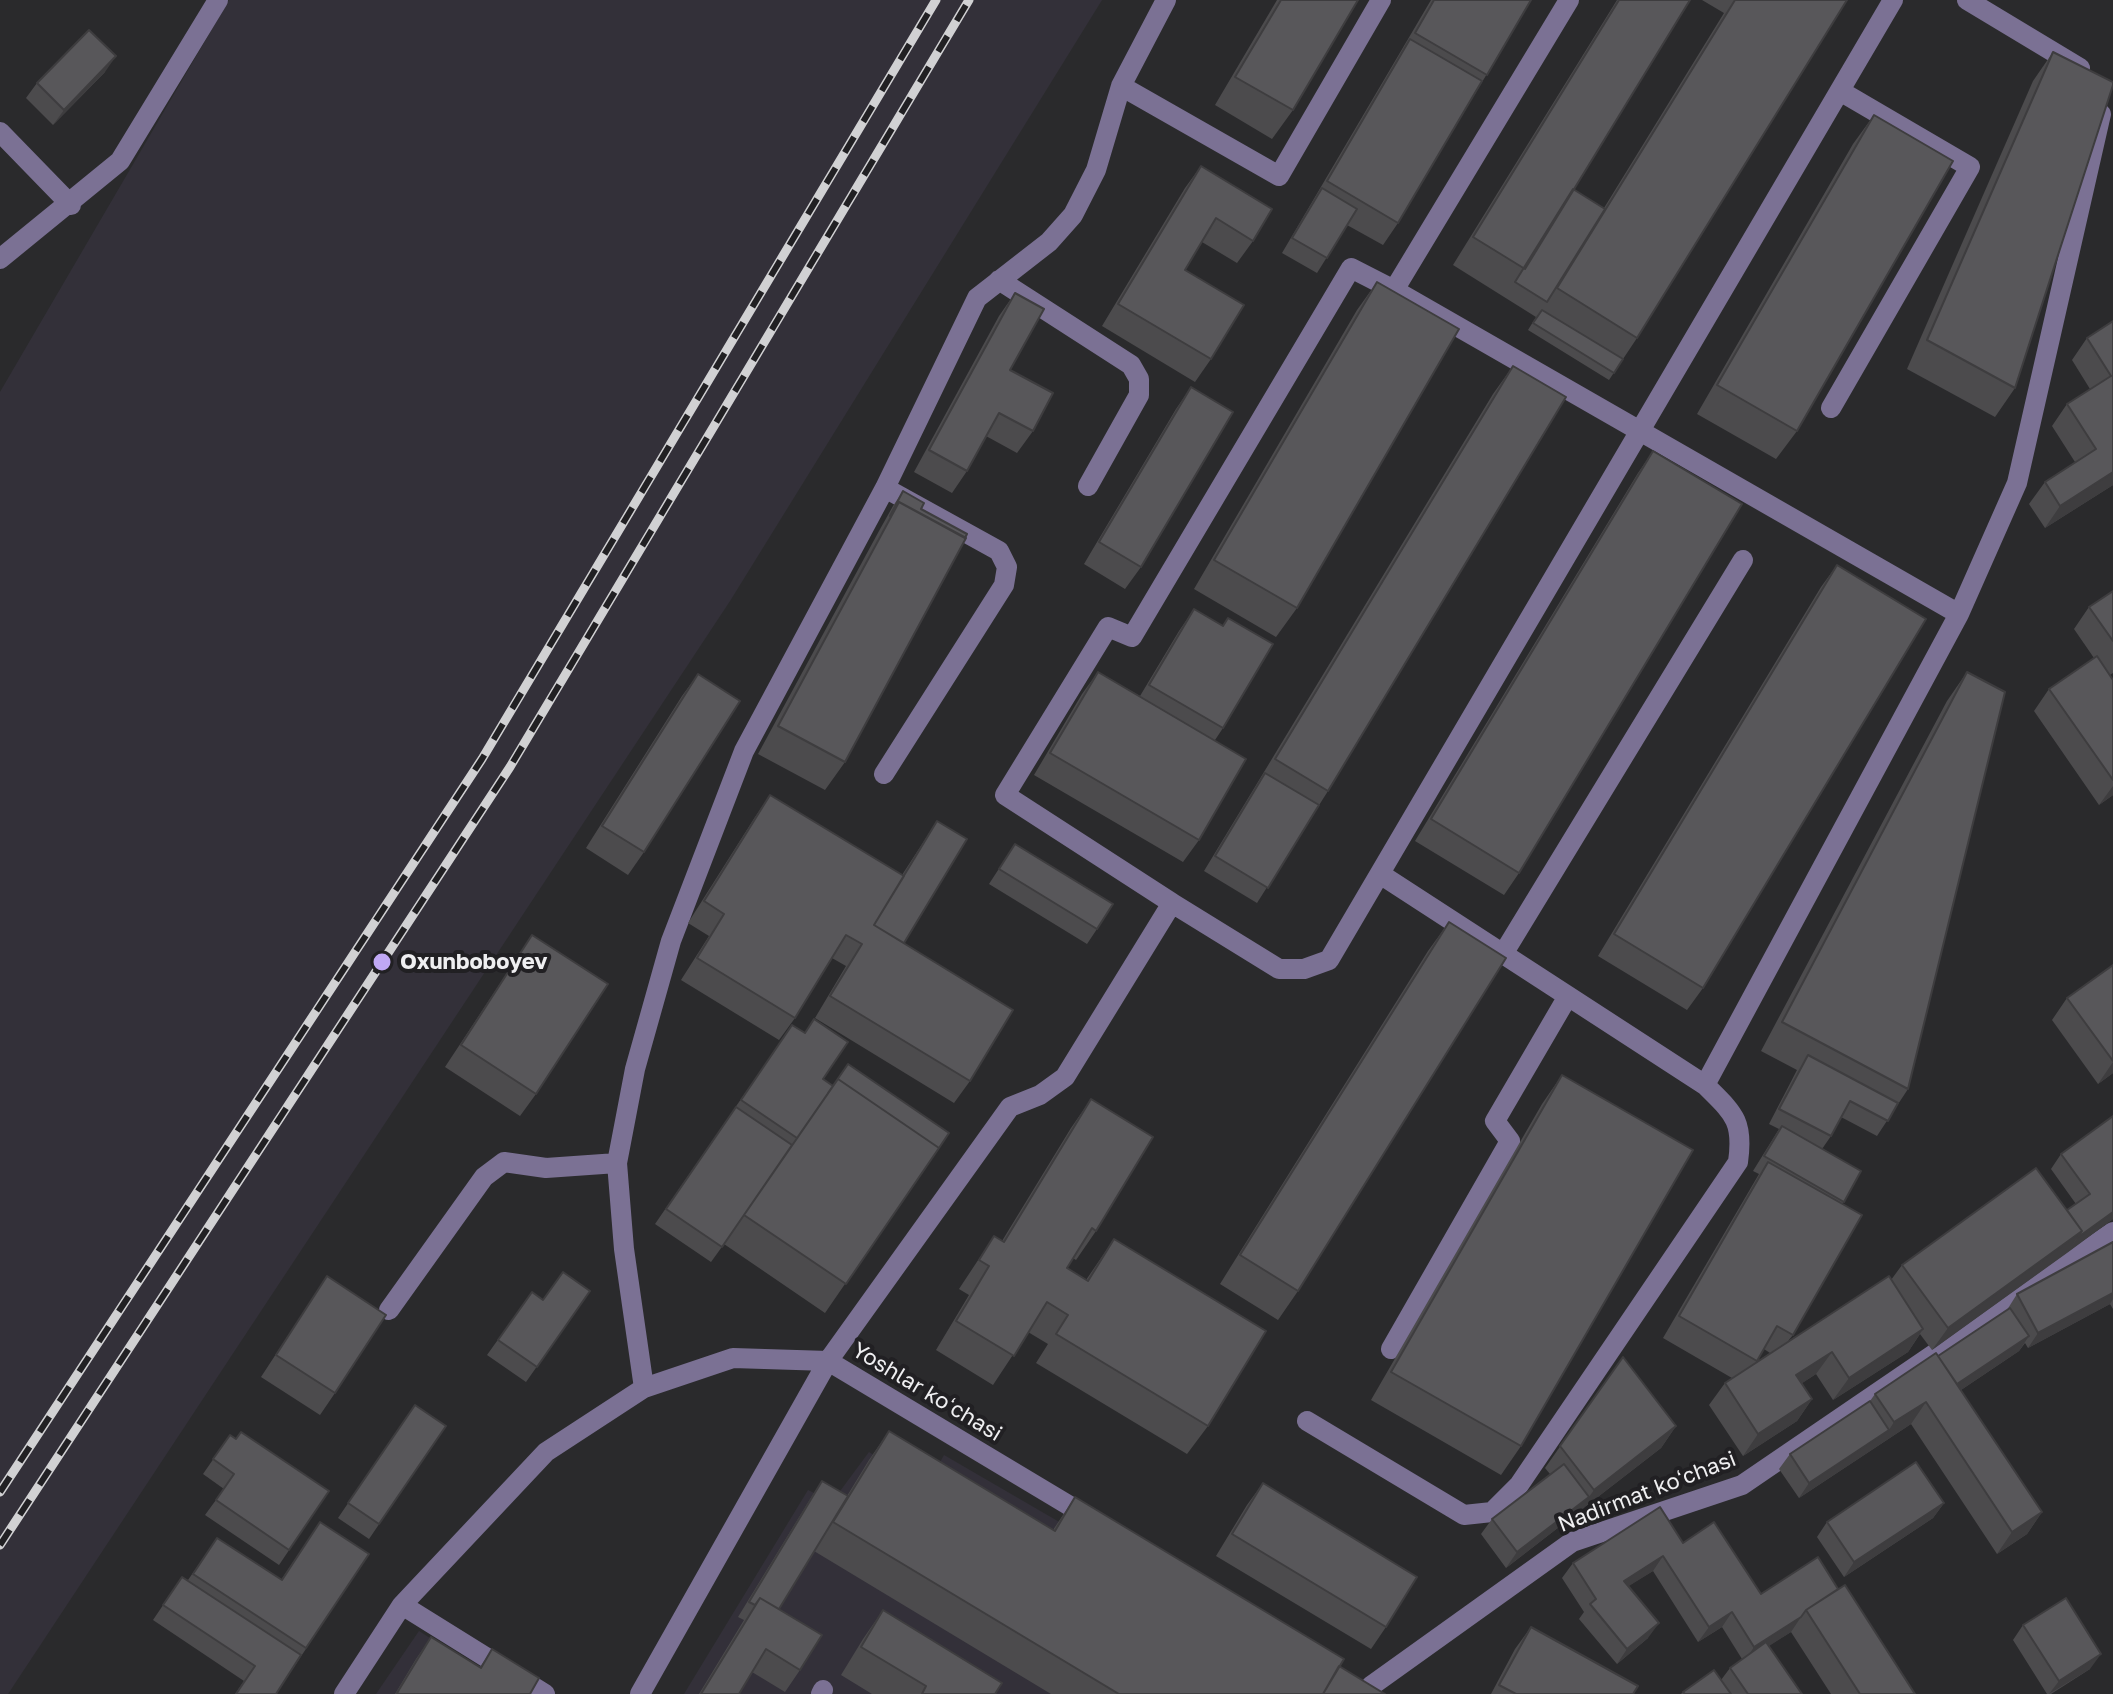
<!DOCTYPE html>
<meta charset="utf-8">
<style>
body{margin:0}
canvas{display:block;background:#2a2a2c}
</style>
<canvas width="2113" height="1694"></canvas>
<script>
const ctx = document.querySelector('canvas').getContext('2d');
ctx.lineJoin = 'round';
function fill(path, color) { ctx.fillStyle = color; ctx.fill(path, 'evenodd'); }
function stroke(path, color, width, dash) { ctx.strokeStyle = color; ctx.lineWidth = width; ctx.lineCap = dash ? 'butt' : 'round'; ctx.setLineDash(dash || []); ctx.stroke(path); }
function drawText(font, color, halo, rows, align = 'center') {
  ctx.font = font + ' "Golos Text",sans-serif'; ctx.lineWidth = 8; ctx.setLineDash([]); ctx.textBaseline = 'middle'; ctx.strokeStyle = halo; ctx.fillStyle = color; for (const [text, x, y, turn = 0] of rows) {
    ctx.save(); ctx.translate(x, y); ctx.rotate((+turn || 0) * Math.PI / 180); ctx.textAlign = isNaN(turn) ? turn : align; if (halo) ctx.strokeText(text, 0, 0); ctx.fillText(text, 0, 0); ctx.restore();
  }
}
fill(new Path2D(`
 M229,0H1102L730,601L8,1694H0V392Z
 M869,1452L925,1489L944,1455L1154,1577L1344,1694H684L808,1490L832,1502Z
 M419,1631L517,1694H376Z`), '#333039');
stroke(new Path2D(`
 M1967,0L2080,68
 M1121,86L1279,176L1381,0
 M0,132L71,205
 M0,259L120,161L218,0
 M999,280L1131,365L1139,379V395L1088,486
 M1394,290L1959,614
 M1831,408L1970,167L1840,91
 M884,774L1004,585L1007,567L999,551L885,488
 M1172,903L1005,795L1108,627L1132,637L1351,268L1394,290L1569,0
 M1503,954L1743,560
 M1705,1085L1959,614L2017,483L2101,114
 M389,1310L484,1177L504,1162L546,1168L617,1163
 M1391,1349L1510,1141L1495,1121L1568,996
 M644,1388L624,1249L617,1163L635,1069L671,941L744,751L885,488L977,298L1049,242L1073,215L1096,170L1121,86L1166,0
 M1307,1421L1464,1515L1492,1512L1519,1485L1738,1162C1744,1120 1733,1113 1705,1085L1380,874
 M402,1605L545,1694
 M1371,1686L1572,1542L1742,1485L2113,1232
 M344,1694L402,1605L546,1452L644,1388L733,1358L828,1361L1090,1518
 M640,1694L828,1361L1010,1107L1040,1095L1065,1077L1172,903L1279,969H1304L1329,960L1893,0
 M821,1694L823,1690`), '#7b7194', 20);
const rail = new Path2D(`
 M0,1492L482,759L936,0
 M0,1545L510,767L969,0`);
stroke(rail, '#d1d1d3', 9);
stroke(rail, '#212023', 6, [18]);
fill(new Path2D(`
 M1277,0H1358L1293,110L1272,139L1215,105Z
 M1431,0H1531L1398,223L1383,245L1347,225L1317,273L1282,253Z
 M1617,0H1690L1573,189L1604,208L1724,13L1702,0H1847L1637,338L1609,380L1528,330L1536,317L1453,265Z
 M2053,52L2015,388L1995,417L1907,369L2033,81Z
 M105,72L53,125L26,98L37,83Z
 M1874,115L1797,431L1776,459L1697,414L1853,144Z
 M1201,166L1253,241L1237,263L1202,242L1185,270L1211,359L1195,382L1102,326L1185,188Z
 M1377,282L1297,608L1276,637L1194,589L1357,310Z
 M1015,293L1010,370L1033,431L1017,453L986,436L967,471L952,493L914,472L999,316Z
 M2113,321V485L2045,528L2029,504L2045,482L2075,462L2052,426L2067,404L2090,389L2072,360L2087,338Z
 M1513,366L1328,791L1257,903L1204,871L1493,394Z
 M1191,387L1141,567L1125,589L1084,564L1176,409Z
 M1653,451L1519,873L1504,895L1415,841L1638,473Z
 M903,491L921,509L845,762L825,790L758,754L879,531L893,506Z
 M1837,565L1703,988L1687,1010L1598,956L1821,587Z
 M2113,591V673L2110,675L2113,680V795L2099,805L2034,711L2049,689L2094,658L2074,629L2089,607Z
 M1194,609L1222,626L1228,618L1223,728L1215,740L1199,840L1183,862L1034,775L1082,694L1098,672L1140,696L1179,631Z
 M1967,672L1908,1089L1877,1136L1841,1117L1831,1136L1822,1149L1861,1171L1842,1204L1793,1335L1788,1341L1891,1280L1902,1265L2067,1210L2076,1204L2051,1169L2061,1154L2113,1116V1219L1932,1350L1920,1334L1908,1352L1833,1400L1816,1374L1802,1383L1812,1399L1797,1421L1743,1456L1709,1405L1725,1383L1732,1378L1663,1338L1759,1174L1753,1171L1779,1129L1769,1124L1797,1070L1761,1051L1947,701ZM1764,1349L1770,1353L1756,1362Z
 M698,674L644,852L628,875L586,848L682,696Z
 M770,795L902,875L937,821L904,943L970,1081L954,1103L815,1018L846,966L832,958L795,1018L779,1040L681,980L709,936L688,923L755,817Z
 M1015,844L1097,929L1087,944L989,884Z
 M1449,922L1298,1291L1278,1320L1220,1284L1428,951Z
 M532,935L536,1094L520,1116L445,1067Z
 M2113,965V1073L2098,1084L2052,1020L2067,998Z
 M792,1025L823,1079L833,1086L949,1133L825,1313L724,1244L711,1262L655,1224Z
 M1562,1075L1521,1446L1501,1475L1371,1400L1542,1104Z
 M1091,1099L1096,1231L1076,1260L1073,1258L1067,1268L1086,1280L1114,1239L1208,1426L1187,1454L1036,1363L1048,1344L1028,1332L993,1385L936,1350L969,1295L959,1289L994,1236L1002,1241L1071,1128Z
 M2113,1242V1309L2110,1304L2028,1348L2025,1343L2019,1351L1961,1390L2042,1512L2027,1534L1997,1554L1911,1424L1799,1498L1779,1469L1790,1454L1870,1401L1875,1394L1938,1356L2007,1310L2017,1294Z
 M327,1276L335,1393L320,1415L261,1377Z
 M590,1291L526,1382L487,1355L532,1292L543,1300Z
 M1623,1357L1676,1426L1661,1448L1506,1568L1481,1534L1492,1519L1550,1474L1545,1468Z
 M415,1405L446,1426L369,1539L338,1518Z
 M889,1431L1053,1530L1075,1497L1339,1666L1385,1694H1051L814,1551L779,1609L800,1670L785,1692L752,1672L739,1694H699L744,1620L738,1617L812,1496L822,1481L847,1496L869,1460Z
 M230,1435L329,1491L279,1565L205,1515L224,1489L203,1474Z
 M1263,1483L1386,1627L1371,1649L1216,1556L1247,1505Z
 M1944,1503L1933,1518L1844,1577L1817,1537L1827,1522Z
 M320,1522L369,1554L276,1694H235L244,1681L153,1620L182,1577L188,1580L217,1538L281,1580Z
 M1683,1543L1761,1594L1838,1589L1915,1694H1831L1791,1632L1768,1646L1802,1694H1681L1683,1692L1721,1680L1730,1668L1742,1659L1722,1627L1698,1642L1653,1571L1628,1586L1648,1638L1617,1664L1579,1619L1584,1612L1562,1578L1573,1563Z
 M883,1610L995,1694H872L841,1675L863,1639Z
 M2023,1625L2090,1669L2051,1694H2047L2013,1640Z
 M1531,1627L1633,1694H1491L1515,1649Z
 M431,1637L480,1667L492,1649L530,1694H395L416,1659Z`), '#4c4b4d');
fill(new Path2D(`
 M116,56L105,72L53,125L64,110Z
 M2113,472V485L2045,528L2060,506Z
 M2113,786V795L2099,805Z
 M2113,1062V1073L2098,1084Z
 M2113,1212V1219L2067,1253L2077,1238Z
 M2082,1231L2067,1253L1932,1350L1948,1328Z
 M2113,1293V1299L2110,1304L2028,1348L2038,1333Z
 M1923,1329L1908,1352L1833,1400L1849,1378Z
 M2029,1336L2019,1351L1940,1404L1950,1389Z
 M1832,1352L1816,1374L1781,1397L1796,1375Z
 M1812,1399L1797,1421L1743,1456L1758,1434Z
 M1926,1402L1911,1424L1799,1498L1809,1483L1889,1430L1894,1422Z
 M1676,1426L1661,1448L1506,1568L1517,1552L1589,1497L1594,1490Z
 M1944,1503L1933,1518L1844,1577L1854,1562Z
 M2042,1512L2027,1534L1997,1554L2012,1532Z
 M1663,1556L1653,1571L1613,1596L1624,1581Z
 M1732,1612L1722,1627L1698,1642L1709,1627Z
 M1801,1617L1791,1632L1744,1662L1754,1647Z
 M1659,1623L1648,1638L1617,1664L1627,1649Z
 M2101,1654L2090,1669L2049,1694L2059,1681Z`), '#3e3d3f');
const building = new Path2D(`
 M1281,0H1358L1293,110L1235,77Z
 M1434,0H1531L1487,75L1415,33Z
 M1619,0H1690L1525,269L1473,237Z
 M1735,0H1847L1637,338L1557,288Z
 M89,30L116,56L64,110L37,83Z
 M1410,39L1482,81L1398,223L1327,181Z
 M2053,52L2113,82V85L2015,388L1927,340Z
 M1874,115L1953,161L1797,431L1717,385Z
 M1201,166L1272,209L1253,241L1216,218L1185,270L1244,305L1211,359L1118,304Z
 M1322,188L1357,209L1327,258L1292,238Z
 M1573,189L1605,209L1547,302L1515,282Z
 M1377,282L1459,329L1297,608L1214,560Z
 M1015,293L1044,309L1010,370L1053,393L1033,431L999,413L967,471L929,450Z
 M1542,310L1623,359L1614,373L1533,323Z
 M2113,321V472L2060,506L2045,482L2096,449L2067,404L2111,376L2087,338Z
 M1513,366L1566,397L1328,791L1275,759Z
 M1191,387L1233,412L1141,567L1099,542Z
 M1653,451L1742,504L1519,873L1431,819Z
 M903,491L924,503L921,509L967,534L965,538L899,502L890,516Z
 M899,502L966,538L845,762L778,726Z
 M1837,565L1926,619L1703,988L1614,934Z
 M2113,591V641L2089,607Z
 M1194,609L1223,626L1228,618L1273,644L1223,728L1149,685Z
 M2097,656L2113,680V780L2049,689Z
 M1098,672L1246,759L1199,840L1050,753Z
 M1967,672L2005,692L1908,1089L1782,1022Z
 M698,674L740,701L644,852L602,826Z
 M1265,773L1319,805L1268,888L1215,856Z
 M770,795L904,876L874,925L1013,1010L970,1081L830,996L862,944L846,935L795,1018L697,958L724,914L704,901Z
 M937,821L967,839L904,943L874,925Z
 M1015,844L1113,904L1097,929L999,869Z
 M1449,922L1506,958L1298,1291L1240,1255Z
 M532,935L608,984L536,1094L461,1045Z
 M2113,965V1061L2067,998Z
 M814,1019L848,1042L823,1079L833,1086L797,1138L741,1100L792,1025L805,1033Z
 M1808,1055L1898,1103L1888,1121L1850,1101L1831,1136L1779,1109Z
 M848,1064L949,1133L939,1148L838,1079L828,1093Z
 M1562,1075L1693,1150L1521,1446L1391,1372Z
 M838,1079L939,1148L846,1284L744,1215Z
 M1091,1099L1153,1137L1096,1231L1092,1228L1067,1268L1088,1281L1114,1239L1266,1331L1208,1426L1056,1334L1068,1315L1047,1302L1014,1356L956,1321L989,1266L979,1260L994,1236L1004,1242Z
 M736,1107L792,1145L722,1247L666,1209Z
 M2113,1116V1212L2077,1238L2082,1231L2067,1210L2090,1194L2061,1154Z
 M1782,1126L1861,1171L1844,1202L1764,1156Z
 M1768,1162L1862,1215L1793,1335L1777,1326L1757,1361L1679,1316Z
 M2036,1168L2082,1231L1948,1328L1902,1265Z
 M2113,1242V1293L2038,1333L2017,1294Z
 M563,1272L590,1291L537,1367L498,1340L532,1292L543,1300Z
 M327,1276L386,1315L335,1393L276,1355Z
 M1889,1276L1923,1329L1849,1378L1832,1352L1796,1375L1812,1399L1758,1434L1725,1383Z
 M2010,1308L2029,1336L1957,1384L1938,1356Z
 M1936,1353L2042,1512L2012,1532L1926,1402L1894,1422L1875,1394Z
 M1623,1357L1676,1426L1594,1490L1560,1446Z
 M1870,1401L1889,1430L1809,1483L1790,1454Z
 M415,1405L446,1426L379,1524L348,1503Z
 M889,1431L1055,1531L1075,1497L1344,1659L1323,1694H1119L833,1522Z
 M241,1432L329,1491L289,1550L216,1500L234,1474L213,1459L230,1435L236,1439Z
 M1916,1462L1944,1503L1854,1562L1827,1522Z
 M1564,1464L1589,1497L1517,1552L1492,1519Z
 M822,1481L848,1496L779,1609L760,1598L755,1605L749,1602Z
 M1263,1483L1417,1577L1386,1627L1232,1534Z
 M1660,1507L1683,1543L1714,1522L1761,1594L1818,1557L1838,1589L1806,1610L1801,1617L1754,1647L1732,1612L1709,1627L1663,1556L1624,1581L1659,1623L1627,1649L1590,1604L1596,1599L1573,1563Z
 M320,1522L369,1554L306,1648L193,1574L217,1538L282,1580Z
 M182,1577L301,1655L276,1694H236L255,1666L163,1605Z
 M1845,1585L1915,1694H1860L1806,1610Z
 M760,1598L822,1635L800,1670L766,1649L739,1694H701Z
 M2066,1598L2101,1654L2059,1681L2023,1625Z
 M883,1610L1002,1683L995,1694H922L926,1686L861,1647Z
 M1531,1627L1638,1686L1633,1694H1516L1499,1685Z
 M431,1637L481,1668L492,1649L539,1678L530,1694H399L397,1693Z
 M1766,1642L1802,1694H1748L1730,1668Z
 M1339,1666L1385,1694H1323Z
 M1714,1670L1731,1694H1685L1683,1692Z`);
fill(building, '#58575a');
stroke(building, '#3e3d3f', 2);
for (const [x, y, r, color] of [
 [382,962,10,"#c0a8f4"]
]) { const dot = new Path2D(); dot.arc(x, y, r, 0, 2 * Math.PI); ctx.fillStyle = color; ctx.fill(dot); stroke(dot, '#212023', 3); }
drawText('bold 22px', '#efeff1', '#212023', [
 ["Oxunboboyev",400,962]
], 'left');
drawText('22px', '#efeff1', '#212023', [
 ["Yoshlar koʻchasi",927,1392,31],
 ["Nadirmat koʻchasi",1647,1492,-21]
]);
</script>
